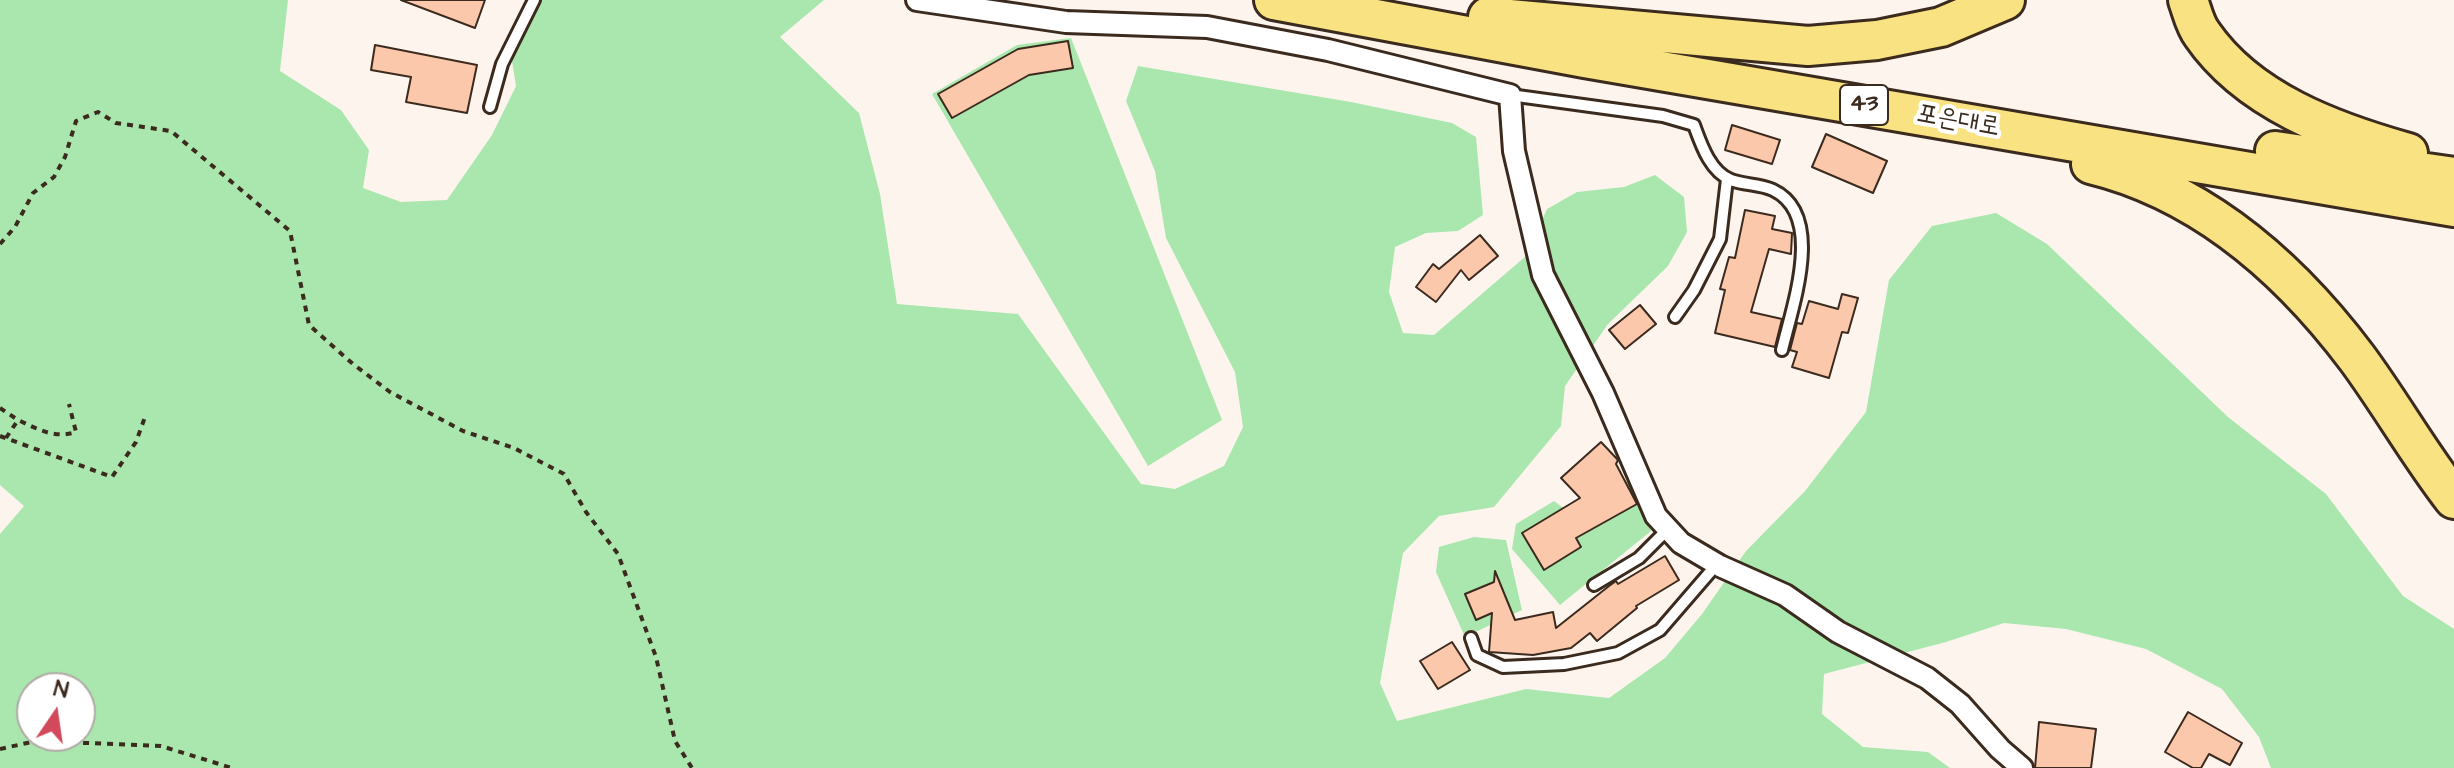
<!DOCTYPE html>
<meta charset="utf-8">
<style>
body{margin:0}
#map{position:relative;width:2454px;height:768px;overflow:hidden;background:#fef4ee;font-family:"Architects Daughter",sans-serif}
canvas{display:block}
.north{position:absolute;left:16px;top:672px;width:80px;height:80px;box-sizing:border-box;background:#fff;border:2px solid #b1aaa5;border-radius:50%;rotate:13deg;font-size:22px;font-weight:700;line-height:32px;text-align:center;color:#3b2a1e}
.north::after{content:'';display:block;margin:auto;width:28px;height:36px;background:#d1495b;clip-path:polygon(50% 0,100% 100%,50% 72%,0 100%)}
</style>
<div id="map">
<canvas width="2454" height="768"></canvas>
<div class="north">N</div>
</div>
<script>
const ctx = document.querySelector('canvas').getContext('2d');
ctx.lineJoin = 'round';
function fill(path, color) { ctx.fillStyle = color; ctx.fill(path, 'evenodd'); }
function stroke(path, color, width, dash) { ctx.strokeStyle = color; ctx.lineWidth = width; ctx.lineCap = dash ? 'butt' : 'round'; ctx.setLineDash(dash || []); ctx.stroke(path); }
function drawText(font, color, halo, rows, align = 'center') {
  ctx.font = font + ' "Architects Daughter","Poor Story",sans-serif'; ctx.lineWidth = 8; ctx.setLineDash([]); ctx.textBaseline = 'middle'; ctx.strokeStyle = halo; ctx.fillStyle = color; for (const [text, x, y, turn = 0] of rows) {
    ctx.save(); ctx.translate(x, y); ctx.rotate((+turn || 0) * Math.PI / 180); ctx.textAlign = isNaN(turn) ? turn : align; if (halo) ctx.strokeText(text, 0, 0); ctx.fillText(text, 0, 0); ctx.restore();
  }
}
fill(new Path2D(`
 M0,0H288L280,71L341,110L369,150L363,188L401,202L447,200L492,135L516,86L508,36L530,0H824L780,37L859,113L880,194L897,304L1018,314L1141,484L1175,489L1224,466L1243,427L1235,372L1166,238L1155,171L1126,101L1138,66L1351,102L1452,123L1476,137L1483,215L1458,231L1426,233L1395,247L1389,292L1403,333L1434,335L1526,256L1547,209L1577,192L1624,187L1655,175L1684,197L1687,232L1668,266L1608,324L1565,386L1561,426L1494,507L1439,516L1403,553L1380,683L1397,721L1526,689L1609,698L1665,658L1702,614L1746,551L1805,491L1866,412L1889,280L1932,226L1996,213L2047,244L2228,417L2326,494L2403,596L2454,629V768H2271L2259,737L2222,689L2146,649L2066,629L2004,623L1946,642L1824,674L1822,714L1863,747L1928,752L1950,768H0V534L24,506L0,485ZM32,688H80V736H32Z
 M1071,38L1222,420L1148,466L932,94L1017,45Z
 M1626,481L1637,482L1651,531L1560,605L1512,549L1516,524L1554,501L1577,518L1578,507Z
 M1474,537L1506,540L1522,610L1465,637L1436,572L1439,547Z`), '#a9e7ae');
const building = new Path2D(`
 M401,0H485L475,28Z
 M1068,41L1073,68L1029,75L952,118L938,94L1018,49Z
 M375,45L477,65L467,113L406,102L411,77L371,70Z
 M1732,125L1780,140L1772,164L1725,150Z
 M1826,134L1887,161L1873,193L1812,167Z
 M1745,210L1775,216L1772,229L1792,233L1791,254L1769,249L1751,312L1782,319L1775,347L1715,333L1725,290L1720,289L1729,257L1735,258Z
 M1480,235L1498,256L1469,280L1461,270L1436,302L1416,287L1433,264L1439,269Z
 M1842,294L1858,298L1848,333L1842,332L1829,378L1792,367L1797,352L1790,350L1797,323L1802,324L1809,301L1838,309Z
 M1640,305L1656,324L1625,349L1609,330Z
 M1601,442L1618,460L1616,464L1637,504L1576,538L1581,547L1544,570L1522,533L1580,498L1561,478Z
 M1665,556L1679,580L1636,606L1637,608L1597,641L1590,633L1571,648L1533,655L1489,652L1492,613L1476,620L1465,594L1494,582L1495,571L1515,620L1553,612L1556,628L1609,586L1616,581L1618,584Z
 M1452,642L1470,670L1438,689L1420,661Z
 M2188,712L2242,743L2230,765L2209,754L2201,768H2193L2165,752Z
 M2039,722L2096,729L2091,768H2035Z`);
fill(building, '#fcc8ac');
stroke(building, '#3b2a1e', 2);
const lane = new Path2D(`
 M1510,95L1663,116L1694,125C1701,144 1710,172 1731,180C1744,185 1760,184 1773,190C1826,215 1792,307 1782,350
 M490,107L502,64L534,0
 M1675,317L1694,290L1720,239L1727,179
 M1594,585L1639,558L1668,529
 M1471,638L1477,655L1503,667L1564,664L1618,653L1660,630L1717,564`);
const street = new Path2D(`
 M917,0L1066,22L1207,27L1328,50L1510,95L1514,151L1543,275L1603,393L1656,516L1681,543L1720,566L1785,595L1838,632L1927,678L1960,704L2000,749L2022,768`);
const highway = new Path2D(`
 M1274,0L1585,58L2454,207
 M2188,0C2192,11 2195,25 2202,34C2248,101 2333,132 2408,153
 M1488,17L1808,46L1877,40L1941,27L2005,0
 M2275,151L2454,177
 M2091,164C2202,191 2290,269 2357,358C2391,404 2419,454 2454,499`);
stroke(lane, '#3b2a1e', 16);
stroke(street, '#3b2a1e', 26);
stroke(highway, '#3b2a1e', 44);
stroke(new Path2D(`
 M0,244L15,227L33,193L54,177L65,157L76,121L98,112L116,123L171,131L290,231L309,325L353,364L390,392L463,431L514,448L564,474L586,512L618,554L656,657L675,741L692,768
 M0,408L18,420
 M0,436L112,477L136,442L145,417
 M6,438L18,420C38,429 54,439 76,432L69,404
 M0,749L36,741L161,746L232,768`), '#3b2a1e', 4, [6, 6]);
stroke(lane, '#fff', 10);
stroke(street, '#fff', 20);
stroke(highway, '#f8e281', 38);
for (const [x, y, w] of [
 [1864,105,48]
]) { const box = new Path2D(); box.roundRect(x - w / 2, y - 20, w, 40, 6); ctx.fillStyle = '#fff'; ctx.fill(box); stroke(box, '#3b2a1e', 2); }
drawText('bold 24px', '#3b2a1e', null, [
 ["43",1864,105]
]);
drawText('26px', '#3b2a1e', '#fff', [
 ["포은대로",1958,122,10]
]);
</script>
